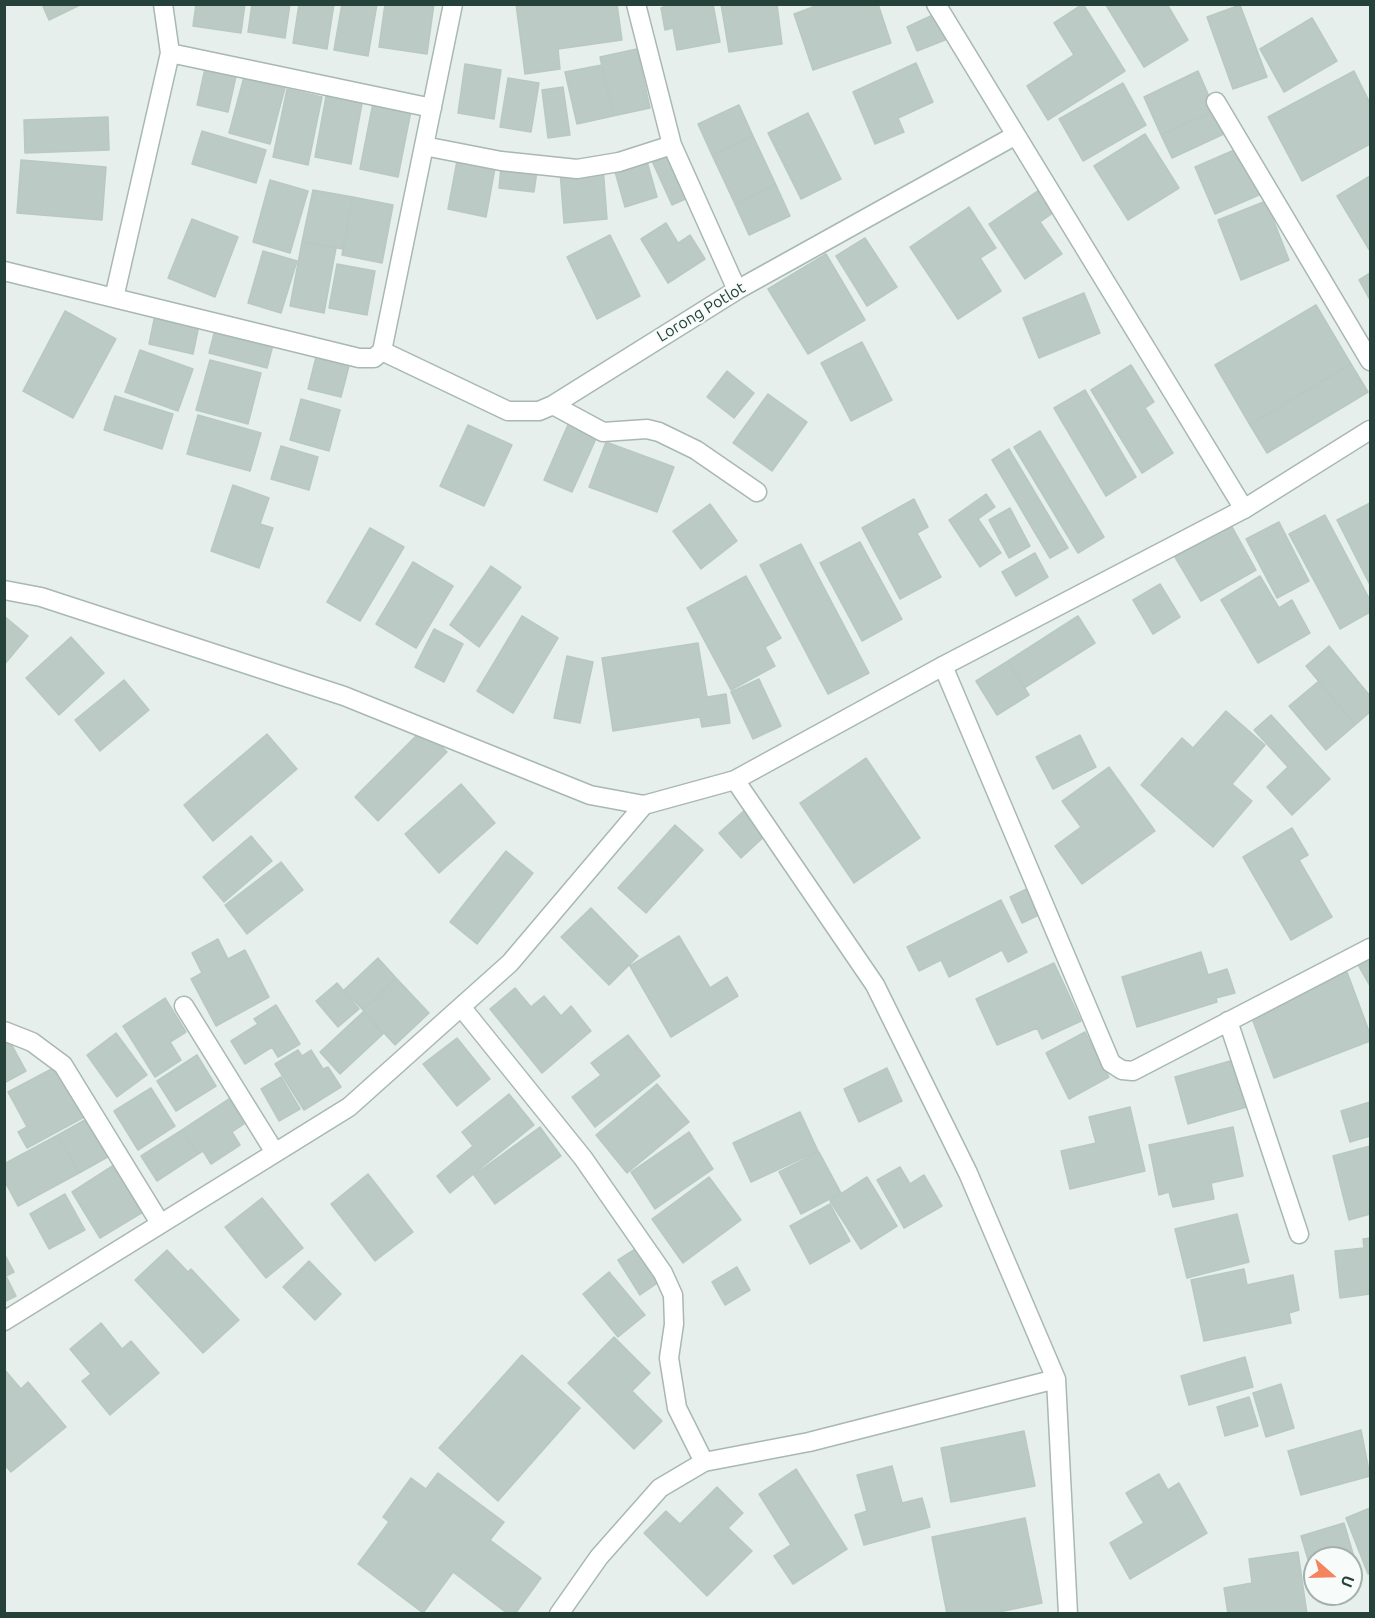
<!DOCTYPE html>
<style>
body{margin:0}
#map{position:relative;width:1375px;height:1618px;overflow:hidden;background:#e6efeb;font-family:Ubuntu,sans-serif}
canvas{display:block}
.frame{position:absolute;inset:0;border:6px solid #24423a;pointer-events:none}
.north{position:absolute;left:1303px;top:1546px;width:60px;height:60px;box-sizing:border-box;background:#f7fbf9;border:2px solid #a3b1ad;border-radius:50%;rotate:110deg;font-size:16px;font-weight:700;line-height:24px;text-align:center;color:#24423a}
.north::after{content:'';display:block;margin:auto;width:21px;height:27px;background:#f4845f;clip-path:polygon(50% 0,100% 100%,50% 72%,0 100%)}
</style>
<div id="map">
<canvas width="1375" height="1618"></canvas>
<div class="frame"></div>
<div class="north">U</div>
</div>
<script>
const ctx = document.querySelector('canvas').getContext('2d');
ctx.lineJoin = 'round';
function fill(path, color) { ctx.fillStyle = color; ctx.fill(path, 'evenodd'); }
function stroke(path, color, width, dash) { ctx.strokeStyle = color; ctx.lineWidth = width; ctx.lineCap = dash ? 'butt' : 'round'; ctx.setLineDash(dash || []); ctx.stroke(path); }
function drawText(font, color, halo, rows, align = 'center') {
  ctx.font = font + ' Ubuntu,sans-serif'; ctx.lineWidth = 4.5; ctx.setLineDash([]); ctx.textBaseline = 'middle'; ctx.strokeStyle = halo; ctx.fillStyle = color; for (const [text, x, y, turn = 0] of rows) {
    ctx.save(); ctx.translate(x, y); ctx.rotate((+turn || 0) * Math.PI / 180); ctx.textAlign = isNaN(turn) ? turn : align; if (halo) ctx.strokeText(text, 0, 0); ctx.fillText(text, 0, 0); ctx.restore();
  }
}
const building = new Path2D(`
 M42,4H82L49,20Z
 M196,4H245L241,33L193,26Z
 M252,4H290L285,38L248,32Z
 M299,4H334L327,49L293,43Z
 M342,4H377L368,56L334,50Z
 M385,4H434L427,54L379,47Z
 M516,4H617L622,40L558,49L560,69L525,74Z
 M671,4H713L720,42L677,50L673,28L665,30L661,8Z
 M721,4H777L782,44L729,52Z
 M821,4H878L891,43L813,70L794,14Z
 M1083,4L1125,71L1048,120L1027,86L1074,55L1054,23Z
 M1167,4L1188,40L1144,67L1106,5Z
 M1240,5L1267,77L1233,89L1207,17Z
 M935,14L945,40L917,51L907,27Z
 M1312,18L1337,61L1284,92L1260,49Z
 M637,49L650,108L613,116L600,57Z
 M916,63L933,102L898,118L904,132L875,144L853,92Z
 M206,64L237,72L228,112L197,105Z
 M465,64L501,70L494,119L458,113Z
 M602,65L613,116L577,124L565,72Z
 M1198,71L1215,110L1161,135L1144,97Z
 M1354,71L1370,103V144L1302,181L1268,117Z
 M245,73L286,84L270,144L229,133Z
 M508,78L539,83L531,132L500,127Z
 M1123,83L1146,125L1083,161L1059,119Z
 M563,87L570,135L548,138L542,90Z
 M287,89L322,97L308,165L273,157Z
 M327,91L363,98L351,164L315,157Z
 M373,103L411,111L398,177L360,169Z
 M739,105L753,136L712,155L698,124Z
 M1215,110L1226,133L1172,158L1161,135Z
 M808,113L841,179L801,199L768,133Z
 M108,117L109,150L25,153L24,120Z
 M202,131L266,150L256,183L192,164Z
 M1145,134L1179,188L1128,220L1094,166Z
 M753,136L776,185L735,204L712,155Z
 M1239,148L1259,195L1215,214L1195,167Z
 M671,152L690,197L672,205L652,161Z
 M646,158L657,197L625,207L614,168Z
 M21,160L106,167L102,220L17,213Z
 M457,161L495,168L486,217L448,209Z
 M501,167L537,171L534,192L499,188Z
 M603,167L607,219L564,223L560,171Z
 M1370,176V251L1337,196Z
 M270,180L308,191L290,253L253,242Z
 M776,185L790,216L749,235L735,204Z
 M313,190L353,197L343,249L302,242Z
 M1039,190L1053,213L1040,222L1062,254L1025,279L989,224Z
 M353,197L393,205L382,263L342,255Z
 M1266,201L1289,260L1241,280L1218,220Z
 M969,207L996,248L980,258L1001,291L958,319L910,247Z
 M192,219L238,237L215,297L168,278Z
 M666,223L678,243L690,235L705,259L668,283L641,239Z
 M610,235L640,296L597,319L567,257Z
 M865,238L897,287L867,306L836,256Z
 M302,242L336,248L324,313L290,306Z
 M263,251L297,261L281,313L248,303Z
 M826,254L865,320L808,354L768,289Z
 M337,264L375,271L367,315L329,308Z
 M1370,273V300L1359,280Z
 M1084,293L1100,333L1039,358L1023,318Z
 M1316,305L1351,364L1250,425L1215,365Z
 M65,311L116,339L73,418L23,391Z
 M155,315L199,325L193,354L149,344Z
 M216,326L274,341L267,368L209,353Z
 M862,342L892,400L851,421L821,363Z
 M140,350L193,369L178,411L125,392Z
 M317,353L350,362L341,397L308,389Z
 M210,360L261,373L248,424L196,410Z
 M1351,364L1368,392L1267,453L1250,425Z
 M1131,365L1154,402L1145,408L1173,453L1142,473L1091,390Z
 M727,371L754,393L734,418L707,397Z
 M1085,390L1136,477L1106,496L1054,408Z
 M768,394L807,422L772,471L733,443Z
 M115,396L173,414L162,449L104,430Z
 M301,399L340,410L329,451L290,440Z
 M198,415L261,433L250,471L187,454Z
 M570,420L599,432L572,492L544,480Z
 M468,425L512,445L484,506L440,486Z
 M1040,431L1104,537L1078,553L1014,447Z
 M606,442L674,467L657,512L589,487Z
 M281,446L318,457L309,490L271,479Z
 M1009,449L1068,548L1050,558L992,460Z
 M233,485L269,498L260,524L273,528L259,568L211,551Z
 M986,494L995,507L978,519L1001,553L980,567L949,520Z
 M914,499L928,527L917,533L941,577L900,599L862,528Z
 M1370,503V585L1337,520Z
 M710,504L737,541L701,569L673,531Z
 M1010,508L1030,546L1009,558L989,520Z
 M1325,515L1370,600V612L1340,629L1289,534Z
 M1279,522L1309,581L1277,598L1246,539Z
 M1231,525L1256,570L1201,601L1175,557Z
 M370,528L404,547L360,621L327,602Z
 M860,542L902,619L862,641L820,563Z
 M801,544L869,673L828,694L760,565Z
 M1035,553L1048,577L1016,596L1002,572Z
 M413,562L453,586L416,648L376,624Z
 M491,566L521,587L479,647L450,625Z
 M746,576L781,638L765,647L775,666L731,690L687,608Z
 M1260,576L1279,608L1292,600L1310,633L1258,663L1221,600Z
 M1160,584L1180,617L1153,634L1133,600Z
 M4,616L28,636L4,665Z
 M522,616L558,638L513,713L477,691Z
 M1078,616L1095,643L1024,688L1008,661Z
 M434,629L463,644L444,682L415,667Z
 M71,637L104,673L59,715L26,678Z
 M698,643L707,697L726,694L730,723L702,727L700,717L613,731L602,658Z
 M1329,646L1370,696V712L1355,725L1306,666Z
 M567,656L593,662L580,723L554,718Z
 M1008,661L1029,695L997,715L976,681Z
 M759,679L781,726L753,739L731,692Z
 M124,680L149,710L100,751L75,720Z
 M1319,681L1355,725L1326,750L1289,706Z
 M1226,711L1265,745L1232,784L1252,801L1213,847L1141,785L1182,738L1193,748Z
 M1271,715L1330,779L1292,815L1267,787L1288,767L1254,730Z
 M424,728L447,752L378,821L355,797Z
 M267,734L297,769L213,841L184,805Z
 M1080,735L1096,767L1053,789L1036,757Z
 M866,758L920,838L854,883L800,803Z
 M1109,767L1155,831L1082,884L1055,846L1081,827L1062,801Z
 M461,784L495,823L439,873L405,834Z
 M746,809L768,833L741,858L719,833Z
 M675,825L703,850L646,913L618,888Z
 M1292,828L1308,855L1299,860L1332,917L1291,940L1243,857Z
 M251,836L272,861L224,902L203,877Z
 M506,851L533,873L477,944L450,922Z
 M281,862L303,890L247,934L225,905Z
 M1033,886L1045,912L1022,923L1010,897Z
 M1001,900L1027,952L1008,962L1002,950L949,977L941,960L919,971L907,947Z
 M591,908L638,956L609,985L561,937Z
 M679,936L710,988L727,977L738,996L671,1037L630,966Z
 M218,939L228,959L245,950L269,997L216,1026L191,979L202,973L192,953Z
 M1201,952L1208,975L1227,969L1235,993L1216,998L1217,1002L1137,1027L1122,977Z
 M1370,956V986L1357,963Z
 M378,958L396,978L363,1010L344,990Z
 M1054,963L1081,1021L1042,1039L1037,1028L997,1045L976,999Z
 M1347,972L1370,1034V1041L1274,1078L1249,1010Z
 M396,978L429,1013L395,1045L363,1010Z
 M337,983L359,1009L338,1027L316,1001Z
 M515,988L531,1007L544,996L561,1016L571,1006L591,1031L542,1073L490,1009Z
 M165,998L186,1032L170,1042L181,1060L155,1077L123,1026Z
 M276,1005L300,1044L278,1057L272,1047L245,1064L231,1041L258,1024L254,1019Z
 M363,1012L383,1034L340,1074L320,1052Z
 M1085,1032L1109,1077L1069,1099L1046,1053Z
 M116,1033L147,1075L117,1097L87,1055Z
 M628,1035L660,1076L595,1127L572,1097L601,1075L591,1063Z
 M8,1038L26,1071L4,1083V1040Z
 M457,1038L490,1079L457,1106L423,1064Z
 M298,1050L302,1056L311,1050L323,1069L328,1067L341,1087L304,1110L275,1064Z
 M197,1055L216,1086L176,1111L157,1081Z
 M1237,1059L1250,1106L1188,1124L1175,1077Z
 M61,1064L88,1115L27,1148L18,1132L27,1127L8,1092Z
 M887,1068L902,1101L859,1122L844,1089Z
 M281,1077L300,1109L279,1121L261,1089Z
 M657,1084L689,1122L627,1173L596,1135Z
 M151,1088L175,1126L138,1150L114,1111Z
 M509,1094L534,1125L450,1193L437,1176L473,1146L462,1132Z
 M229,1099L244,1124L232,1132L240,1145L211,1164L203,1151L198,1154L182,1130Z
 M1370,1102V1136L1350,1142L1341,1111Z
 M1130,1107L1145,1171L1070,1189L1061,1151L1096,1143L1089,1117Z
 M800,1112L818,1151L751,1182L733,1143Z
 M92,1116L113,1154L79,1173L58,1135Z
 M540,1127L561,1156L495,1204L474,1175Z
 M1233,1127L1243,1176L1211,1183L1214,1199L1173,1207L1169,1192L1159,1195L1149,1145Z
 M182,1130L198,1154L157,1181L141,1156Z
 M689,1132L713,1169L655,1209L631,1172Z
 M58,1135L79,1173L18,1206L4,1180V1164Z
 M1370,1146V1214L1349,1220L1333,1156Z
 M819,1152L841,1193L801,1214L779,1172Z
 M114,1165L143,1212L100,1238L72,1192Z
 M900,1167L910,1184L924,1175L942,1206L904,1228L877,1180Z
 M368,1174L413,1232L375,1261L331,1204Z
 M709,1177L741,1220L683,1263L652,1219Z
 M867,1177L897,1226L861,1249L830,1201Z
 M65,1194L85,1230L49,1249L30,1214Z
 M262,1198L303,1248L266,1278L225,1227Z
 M830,1204L850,1241L810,1264L790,1226Z
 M1237,1214L1249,1262L1187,1278L1175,1229Z
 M1370,1238V1294L1340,1298L1335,1251L1364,1248L1363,1239Z
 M637,1248L659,1282L640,1295L618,1260Z
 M167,1250L188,1272L191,1269L239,1320L203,1353L135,1280Z
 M4,1253L14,1272L6,1276L16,1296L4,1302Z
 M309,1261L341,1294L315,1320L283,1287Z
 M737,1267L750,1290L725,1305L712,1282Z
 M1244,1269L1247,1285L1293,1275L1299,1310L1289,1313L1291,1323L1204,1341L1191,1280Z
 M609,1272L645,1315L618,1337L583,1294Z
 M101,1323L122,1349L131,1341L159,1373L110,1415L82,1381L91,1374L70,1349Z
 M614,1337L650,1373L632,1391L662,1421L634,1449L568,1383Z
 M522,1355L580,1408L498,1501L439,1448Z
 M1245,1357L1253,1387L1189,1405L1181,1376Z
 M4,1369L21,1389L28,1382L66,1427L11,1472L4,1464Z
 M1281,1384L1294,1428L1266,1437L1253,1393Z
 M1249,1397L1258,1426L1225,1436L1217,1407Z
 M1361,1430L1370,1476L1301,1495L1288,1451Z
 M1024,1431L1035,1486L951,1502L941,1448Z
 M892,1466L902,1503L922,1498L930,1527L864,1545L855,1515L867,1511L857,1475Z
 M796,1469L847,1549L793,1584L774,1556L791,1545L759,1494Z
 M438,1473L504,1522L490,1540L541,1578L515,1614H508L453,1572L423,1613L358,1564L389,1522L383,1517L411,1478L426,1489Z
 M1159,1474L1168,1490L1179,1483L1207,1533L1130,1579L1110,1543L1144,1523L1126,1493Z
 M717,1487L743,1513L728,1528L752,1551L707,1596L644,1533L666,1511L680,1524Z
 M1370,1508V1573L1368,1574L1346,1518Z
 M1025,1518L1042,1603L990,1614H947L932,1537Z
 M1344,1523L1359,1574L1351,1576V1558H1315V1583L1301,1536Z
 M1298,1552L1307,1614H1228L1224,1588L1252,1583L1249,1559Z`);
fill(building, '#bbcac4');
stroke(building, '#b8c9c2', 1.5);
const minor = new Path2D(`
 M636,4L672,145L737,290
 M936,4L1244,509
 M170,53L432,108
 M1216,102L1370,361
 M424,146L501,161L577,169L619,162L672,145
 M4,271L359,358H374L382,351L453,4
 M114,298L170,53L163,4
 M382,351L508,411H539L553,405L737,290L1016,135
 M553,405L603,432L647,429L659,432L696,450L757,492
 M943,666L1111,1063L1122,1070L1133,1071L1370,948
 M735,780L875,985L968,1173L1056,1379L1068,1614
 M184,1006L274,1151
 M462,1008L583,1158L663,1273L673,1295L674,1324L669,1358L677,1408L704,1462
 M1228,1021L1299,1234
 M4,1031L32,1042L63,1065L160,1223
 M4,1321L349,1107L510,963L644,805
 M559,1614L599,1557L660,1488L704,1462L809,1442L1056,1379`);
const tertiary = new Path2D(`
 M4,590L41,597L344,696L590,795L644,805L735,780L943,666L1244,509L1370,430`);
stroke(minor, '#a8b8b2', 21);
stroke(tertiary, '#a8b8b2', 21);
stroke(minor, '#fff', 18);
stroke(tertiary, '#fff', 18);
drawText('16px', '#24423a', '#f7fbf9', [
 ["Lorong Potlot",701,312,-31]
]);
</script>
